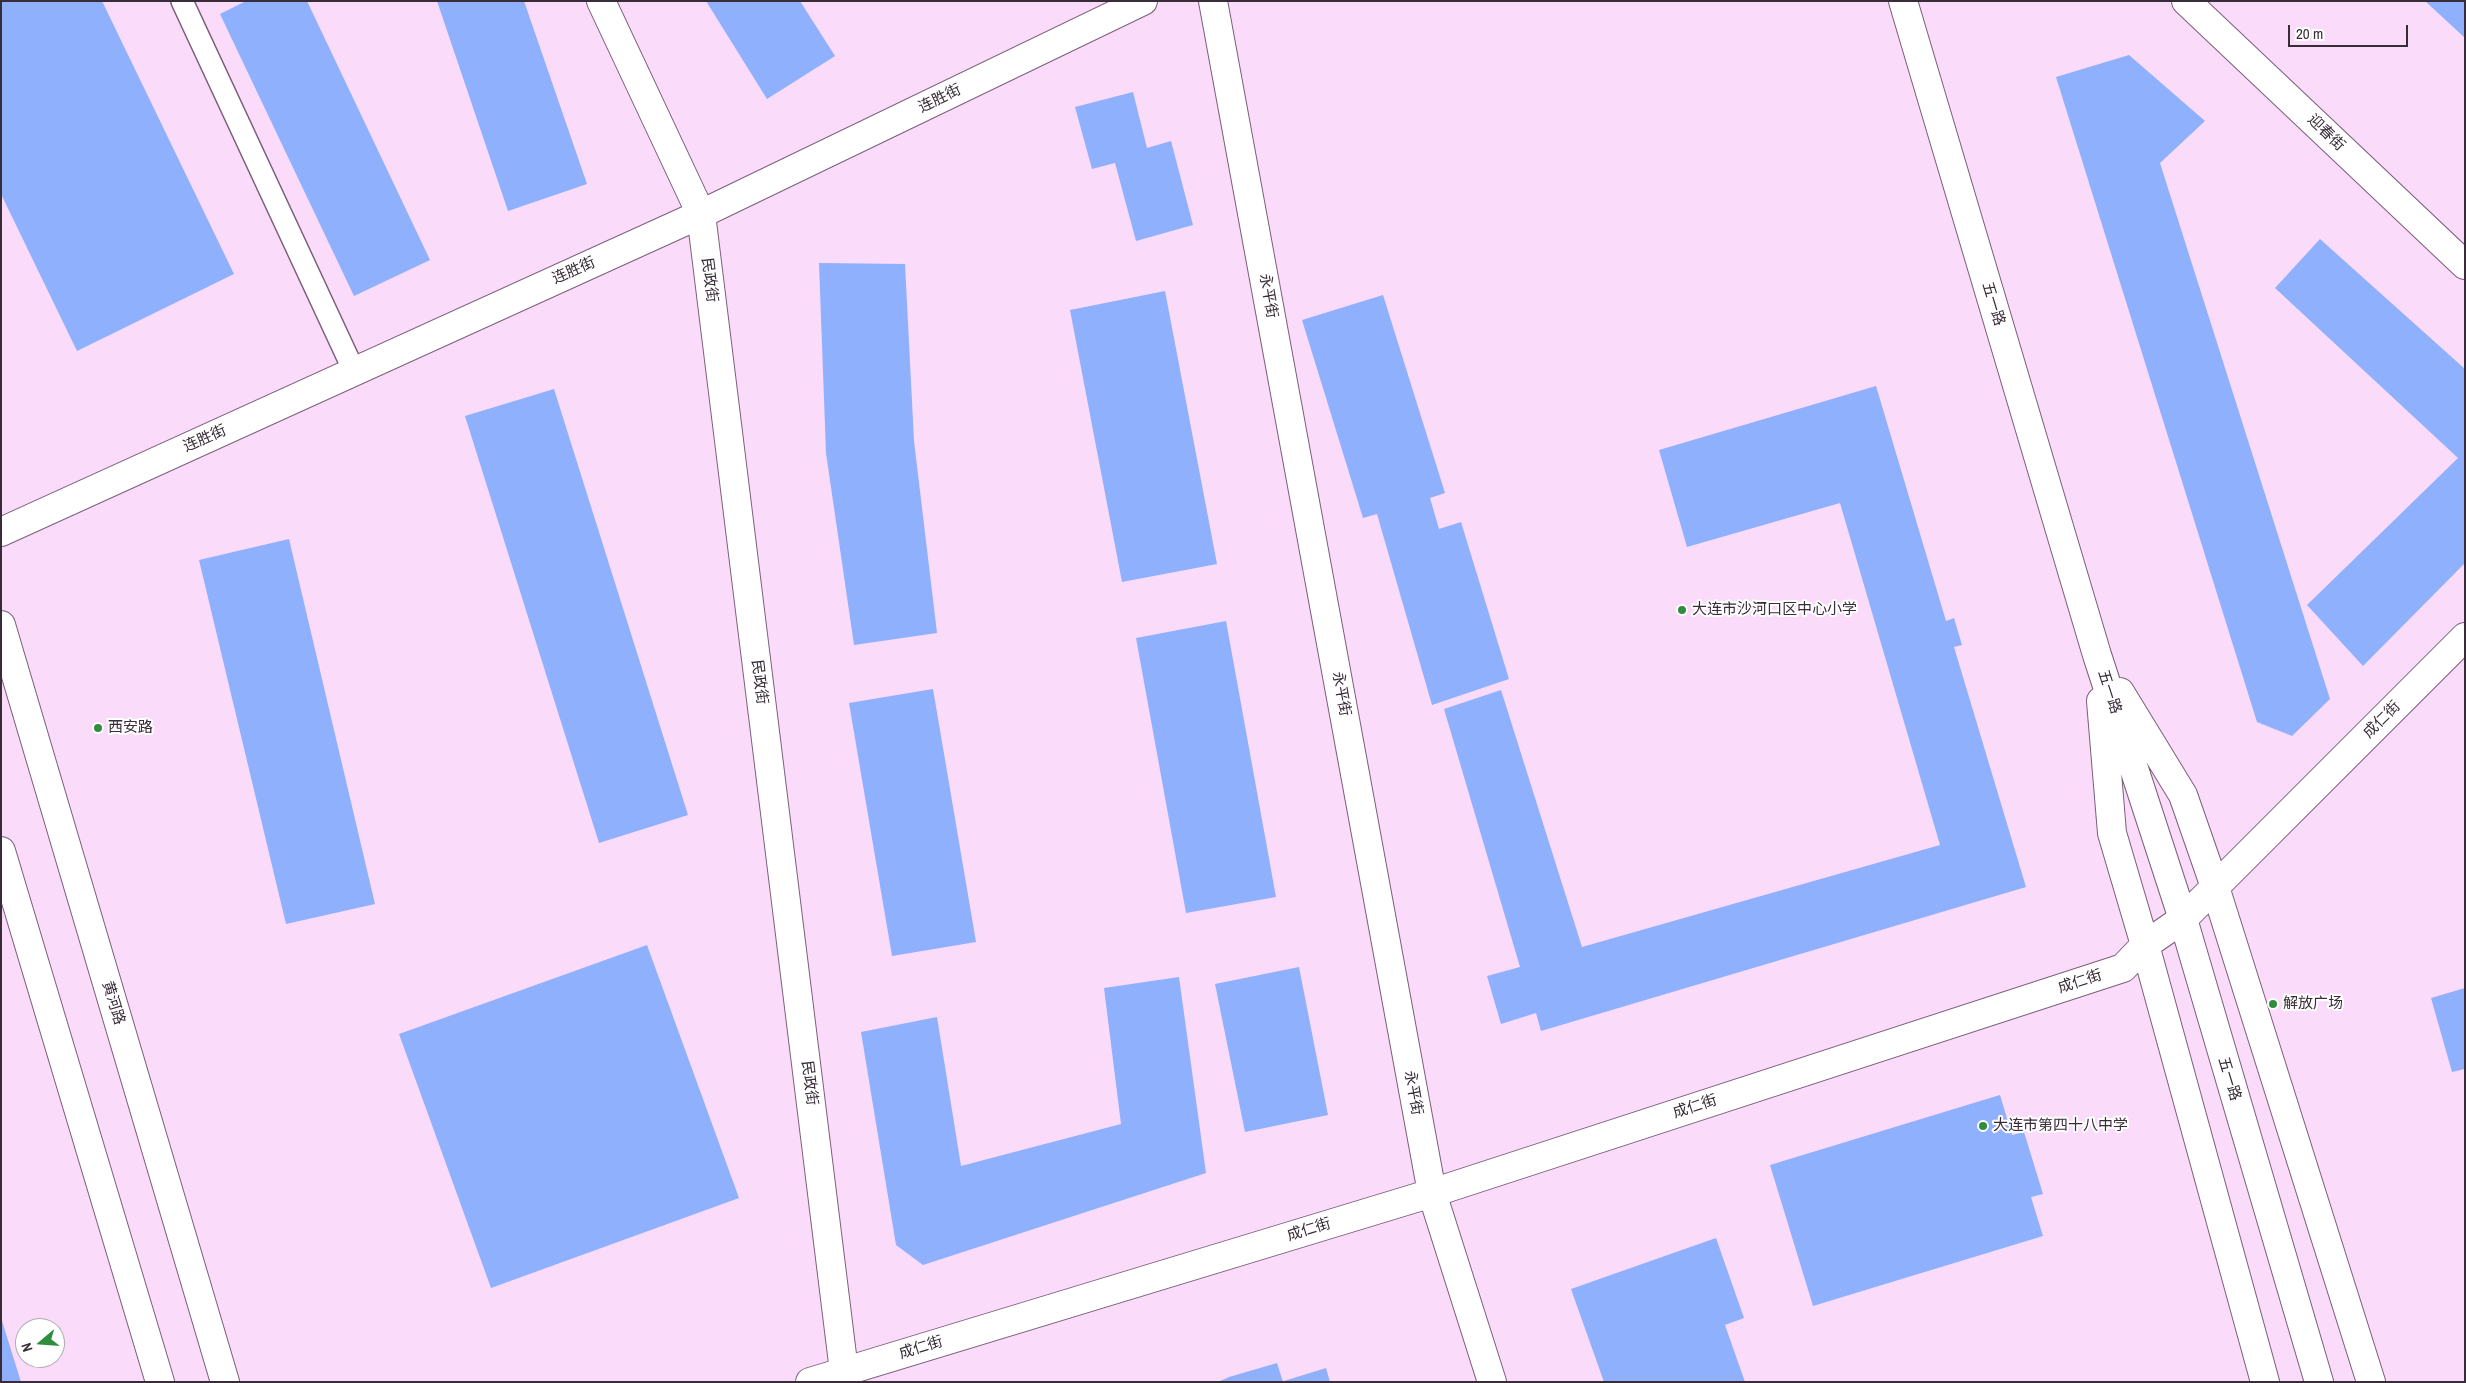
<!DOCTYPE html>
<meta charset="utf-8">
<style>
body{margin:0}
#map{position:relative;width:2466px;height:1383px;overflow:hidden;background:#fadbfa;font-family:"Archivo Narrow",sans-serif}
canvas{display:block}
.frame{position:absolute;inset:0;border:2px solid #372c37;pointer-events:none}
.north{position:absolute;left:15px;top:1318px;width:50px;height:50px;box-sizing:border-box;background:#fff;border:1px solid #afabaf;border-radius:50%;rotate:252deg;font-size:14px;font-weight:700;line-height:20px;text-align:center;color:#372c37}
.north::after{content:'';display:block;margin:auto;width:18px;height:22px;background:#318d3e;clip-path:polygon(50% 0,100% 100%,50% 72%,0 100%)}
.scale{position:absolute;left:2288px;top:25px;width:120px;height:22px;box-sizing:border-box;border:2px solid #372c37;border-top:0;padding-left:6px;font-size:15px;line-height:18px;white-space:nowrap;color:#372c37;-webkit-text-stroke:4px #fff;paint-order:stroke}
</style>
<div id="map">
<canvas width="2466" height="1383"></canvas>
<div class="frame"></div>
<div class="north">N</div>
<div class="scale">20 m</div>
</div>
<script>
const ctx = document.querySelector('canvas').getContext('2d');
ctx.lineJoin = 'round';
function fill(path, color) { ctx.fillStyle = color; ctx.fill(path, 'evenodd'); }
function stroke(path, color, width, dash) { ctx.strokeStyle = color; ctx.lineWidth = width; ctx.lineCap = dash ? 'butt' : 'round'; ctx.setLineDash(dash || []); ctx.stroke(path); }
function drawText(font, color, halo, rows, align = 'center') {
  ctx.font = font + ' "Archivo Narrow","Noto Sans SC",sans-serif'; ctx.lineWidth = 4; ctx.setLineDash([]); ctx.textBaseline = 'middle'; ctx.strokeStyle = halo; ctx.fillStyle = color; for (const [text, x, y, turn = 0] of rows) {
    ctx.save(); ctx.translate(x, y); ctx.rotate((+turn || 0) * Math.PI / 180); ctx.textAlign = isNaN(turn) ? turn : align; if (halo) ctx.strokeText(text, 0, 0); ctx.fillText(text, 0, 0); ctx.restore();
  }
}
fill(new Path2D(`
 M1,1H102L234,274L77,351L1,194Z
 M246,1H307L430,260L354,296L220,14Z
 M437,1H524L587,184L508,211Z
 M706,1H800L835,56L767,99Z
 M2425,1H2465V38Z
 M2129,55L2205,121L2160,163L2330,699L2292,736L2257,722L2056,77Z
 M1133,92L1147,148L1171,141L1193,225L1136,241L1115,163L1092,169L1075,107Z
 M2320,239L2465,369V563L2363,666L2307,605L2458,458L2275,288Z
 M819,263L905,264L914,441L937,633L854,645L826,453Z
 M1165,291L1217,564L1122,582L1070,310Z
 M1383,295L1445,493L1430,498L1439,529L1461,522L1509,679L1432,705L1377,514L1363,518L1302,320Z
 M1876,386L1946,621L1954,618L1962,645L1954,647L2026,887L1541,1031L1536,1013L1501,1024L1487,976L1520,967L1444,709L1501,690L1582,947L1940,845L1840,503L1687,547L1659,450Z
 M554,389L688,815L599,843L465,416Z
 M289,539L375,904L286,924L199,560Z
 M1226,621L1276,897L1186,913L1136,638Z
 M933,689L976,942L892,956L849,703Z
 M647,945L739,1198L491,1288L399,1034Z
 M1299,967L1328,1115L1245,1132L1215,984Z
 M1179,977L1206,1173L923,1265L896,1245L861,1032L937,1017L961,1166L1121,1124L1104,988Z
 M2465,988V1069L2452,1072L2431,998Z
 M2000,1095L2012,1135L2024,1132L2043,1194L2031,1197L2043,1236L1813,1306L1770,1165Z
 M1716,1238L1744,1318L1725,1325L1745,1382H1604L1571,1289Z
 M1,1321H2L21,1382H1Z
 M1277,1363L1283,1382H1218L1229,1377Z
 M1326,1368L1330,1382H1284V1381Z`), '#8fb0fd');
const lane = new Path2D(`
 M182,1L354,371`);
const street = new Path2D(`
 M601,1L701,214L844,1371L848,1382
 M1213,1L1432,1193L1492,1382`);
const secondary = new Path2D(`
 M1903,1L2097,655L2183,919L2319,1382
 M2186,1L2465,265
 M1,532L701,214L1143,1
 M2120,692L2183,795L2215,887L2371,1382
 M2101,701L2112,833L2145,945L2265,1382
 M810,1382L1432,1193L2123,968L2145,945L2183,919L2465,637`);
const primary = new Path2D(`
 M1,625L225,1382
 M1,851L160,1382`);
stroke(lane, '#7a5f7a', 24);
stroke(street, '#7a5f7a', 30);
stroke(secondary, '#7a5f7a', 30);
stroke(primary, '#7a5f7a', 30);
stroke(lane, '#fff', 21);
stroke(street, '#fff', 28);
stroke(secondary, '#fff', 28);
stroke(primary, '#fff', 28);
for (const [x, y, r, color] of [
 [1682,610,5,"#318d3e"],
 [98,728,5,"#318d3e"],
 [2273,1004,5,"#318d3e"],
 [1983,1126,5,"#318d3e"]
]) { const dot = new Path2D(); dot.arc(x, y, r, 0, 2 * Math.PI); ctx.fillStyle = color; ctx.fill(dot); stroke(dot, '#fff', 2); }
drawText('15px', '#372c37', '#fff', [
 ["连胜街",940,99,-26],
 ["迎春街",2326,133,44],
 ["连胜街",574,271,-24],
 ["民政街",709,280,83],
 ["永平街",1268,296,80],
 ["五一路",1993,304,73],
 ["连胜街",205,439,-24],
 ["民政街",759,682,83],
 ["五一路",2109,692,72],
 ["永平街",1341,694,80],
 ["成仁街",2382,720,-45],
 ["成仁街",2080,982,-18],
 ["黄河路",113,1003,73],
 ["五一路",2229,1079,73],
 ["民政街",809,1083,83],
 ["永平街",1413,1093,80],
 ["成仁街",1695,1107,-18],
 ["成仁街",1309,1230,-17],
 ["成仁街",921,1348,-17]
]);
drawText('15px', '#372c37', '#fff', [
 ["大连市沙河口区中心小学",1692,610],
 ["西安路",108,728],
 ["解放广场",2283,1004],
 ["大连市第四十八中学",1993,1126]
], 'left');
</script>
